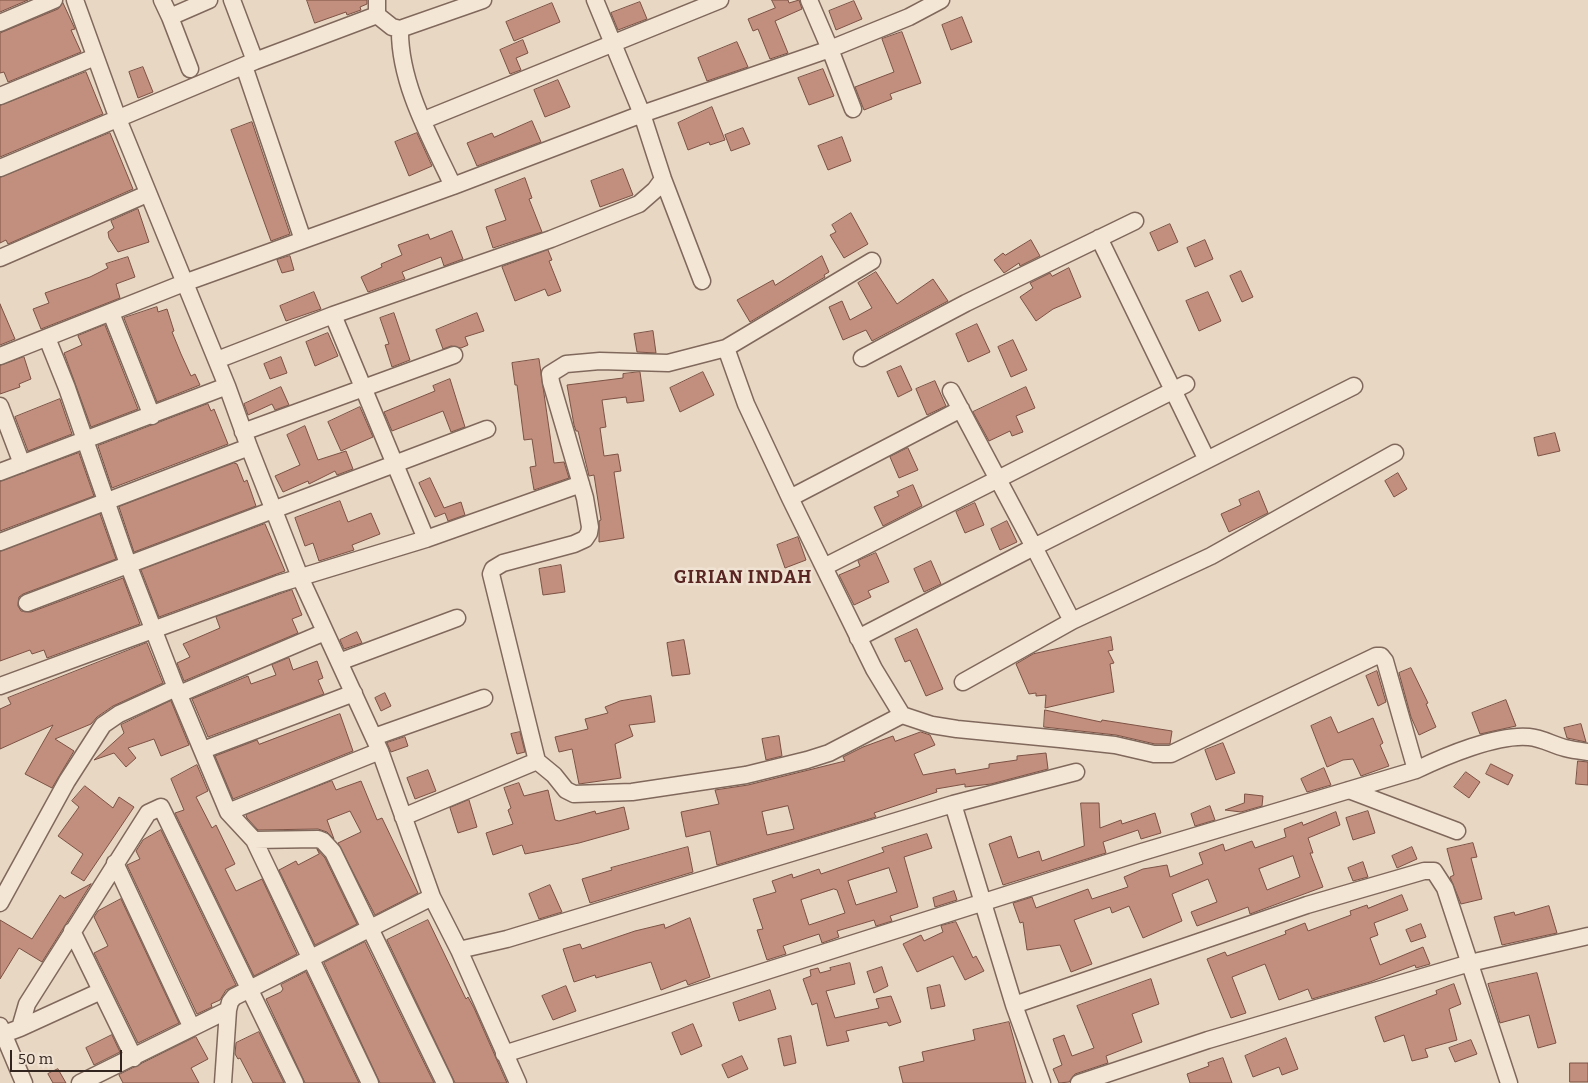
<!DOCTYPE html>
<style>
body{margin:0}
#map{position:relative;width:1588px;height:1083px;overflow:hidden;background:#e8d7c3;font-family:Bitter,serif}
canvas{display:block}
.scale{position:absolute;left:10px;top:1050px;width:112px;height:22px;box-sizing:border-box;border:2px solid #32241e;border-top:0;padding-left:6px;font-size:15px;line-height:18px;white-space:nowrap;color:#32241e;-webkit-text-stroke:4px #f0e2d2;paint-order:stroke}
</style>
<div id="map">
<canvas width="1588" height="1083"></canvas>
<div class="scale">50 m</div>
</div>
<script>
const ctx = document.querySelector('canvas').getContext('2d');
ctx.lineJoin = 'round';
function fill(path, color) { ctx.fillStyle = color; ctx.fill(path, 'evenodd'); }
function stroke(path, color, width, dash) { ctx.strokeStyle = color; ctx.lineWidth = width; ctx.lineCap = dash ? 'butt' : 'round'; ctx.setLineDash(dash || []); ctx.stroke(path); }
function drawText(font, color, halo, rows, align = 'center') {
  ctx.font = font + ' Bitter,serif'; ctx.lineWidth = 5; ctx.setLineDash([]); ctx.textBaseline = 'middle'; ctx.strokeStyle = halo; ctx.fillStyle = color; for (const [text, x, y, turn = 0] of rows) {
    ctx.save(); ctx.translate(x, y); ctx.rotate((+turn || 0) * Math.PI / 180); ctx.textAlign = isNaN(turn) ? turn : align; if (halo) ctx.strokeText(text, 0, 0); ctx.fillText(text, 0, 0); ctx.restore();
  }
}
const building = new Path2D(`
 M0,0H28L0,12Z
 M307,0H367V4L360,7L361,10L347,15L346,12L315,23Z
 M772,0H788L789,3L799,0L802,9L775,21L788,53L770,59L758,29L753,31L748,19L775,8Z
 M854,1L862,19L836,30L829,11Z
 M640,2L647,19L618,30L611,13Z
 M63,3L75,29L71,30L81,52L8,82L4,72L0,73V33L58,9Z
 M552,3L560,22L514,41L506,22Z
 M962,17L972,42L951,50L942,25Z
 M902,32L921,83L890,94L892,99L864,110L855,87L894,72L882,39Z
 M523,40L528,53L516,58L521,70L510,74L500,50Z
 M737,42L748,67L707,81L698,58Z
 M143,67L153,92L138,98L129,72Z
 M823,69L834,96L809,105L798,78Z
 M86,72L103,114L0,157V106Z
 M558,80L570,107L545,117L534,90Z
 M712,107L725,140L710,145L709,142L688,150L678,123Z
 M532,121L541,142L477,166L467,143L492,133L494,137Z
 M252,122L290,234L271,241L231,130Z
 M743,128L750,144L731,151L725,135Z
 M110,133L133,189L8,244L6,240L0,243V178Z
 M417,133L432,166L409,176L395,142Z
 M842,137L851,161L828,170L818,146Z
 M623,169L633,195L600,207L591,181Z
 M525,178L532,198L529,199L542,232L493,248L486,227L506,220L495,190Z
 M138,209L149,242L118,252L109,238L108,232L114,228L111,221Z
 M851,213L868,244L844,258L830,235L836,232L832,225Z
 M1170,224L1178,242L1158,251L1150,233Z
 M452,231L463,259L444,266L441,257L402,272L405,279L368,292L361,277L382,267L381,264L402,255L398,245L428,234L430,239Z
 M1031,240L1040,256L1020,266L1019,263L1004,273L994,260L1003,253L1005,255Z
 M1205,240L1213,259L1195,267L1187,248Z
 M548,250L552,260L549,261L561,291L548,296L545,289L515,301L502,267Z
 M290,256L294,270L282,273L277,260Z
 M822,256L829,272L824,275L825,277L750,322L737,300L773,280L775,285Z
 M128,257L135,277L116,284L120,298L41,329L33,309L49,303L45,293L90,277L108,268L106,264Z
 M1069,268L1081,297L1053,309L1036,321L1020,297L1033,288L1030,283L1050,273L1052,276Z
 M1241,271L1253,297L1242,302L1230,276Z
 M876,272L897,304L933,279L948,301L872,341L866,330L843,340L829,307L842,301L850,320L872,308L858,283Z
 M314,292L321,309L286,321L280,306Z
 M1208,292L1221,321L1199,331L1186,301Z
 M0,304L15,339L0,345Z
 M157,307L158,312L167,309L174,331L172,332L181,354L191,376L195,374L200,385L157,402L124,318Z
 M394,313L410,360L392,367L385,345L389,344L380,318Z
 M477,313L484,331L465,337L468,345L461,348L451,346L443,349L436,330Z
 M977,324L990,352L968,362L956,334Z
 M105,325L138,409L91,427L64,353L82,345L78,336Z
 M653,331L656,353L637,352L634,334Z
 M328,333L338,356L315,366L306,342Z
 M1013,340L1027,370L1011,377L998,347Z
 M24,357L31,379L19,384L20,387L0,394V366Z
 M281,357L287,373L270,379L264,364Z
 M539,359L554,463L564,462L569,478L534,490L530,467L536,466L532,439L524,440L517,385H515L512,363Z
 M901,366L912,390L898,397L887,372Z
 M640,372L644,401L627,403L626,397L602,400L606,427L600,428L604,456L618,454L621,471L614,472L624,538L599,542V521L601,520L594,475L589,476L578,431H576L574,425L567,385L623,378V374Z
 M703,372L714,395L680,412L670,388Z
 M450,379L465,427L451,432L443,411L392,431L384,412L435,391L433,386Z
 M935,381L946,406L927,415L916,389Z
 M281,387L289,405L275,410L272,404L248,415L244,404Z
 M1026,387L1035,408L1016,416L1023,432L1012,436L1010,431L989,441L973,412Z
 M60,399L72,434L28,451L15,417Z
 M208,404L211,411L214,409L228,444L112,488L98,446Z
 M360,407L373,437L341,451L328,422Z
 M305,426L318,460L346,451L353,469L337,475L335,471L309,484L308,481L283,492L275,476L300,465L287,435Z
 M1555,433L1560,451L1538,456L1534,438Z
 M908,448L918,470L899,478L890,457Z
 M79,453L94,496L0,531V482Z
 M234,463L237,464L244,482L247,480L256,506L134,552L119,507Z
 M1398,473L1407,489L1394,497L1385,481Z
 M430,478L444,508L461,502L465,515L448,521L445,513L435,517L419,483Z
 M913,485L922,506L883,526L874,507L899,496L897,492Z
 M1259,491L1268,513L1229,532L1221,514L1241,505L1239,500Z
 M340,501L348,522L371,513L380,534L352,545L354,550L319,561L313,543L305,546L295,518Z
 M975,503L984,525L965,533L956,512Z
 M100,514L116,559L23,594L19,597L18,606L21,611L31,612L123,578L140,624L47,658L44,650L32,654L30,650L0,661V552Z
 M1007,521L1017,542L1000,550L991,529Z
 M265,524L285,571L159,617L141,570Z
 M798,537L806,560L785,568L777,545Z
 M876,553L889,582L868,591L871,597L854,605L839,575L860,566L858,561Z
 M931,561L941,584L924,592L914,569Z
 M561,565L565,592L543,595L539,569Z
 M292,590L302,615L292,619L298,633L184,681L177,663L190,657L183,644L220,628L216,617Z
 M917,629L943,689L926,696L910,660L905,662L895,639Z
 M357,632L362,643L344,649L340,640Z
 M1111,637L1113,650L1108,651L1114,663L1110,664L1114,692L1045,708L1046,695L1036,696V693L1029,694L1016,664L1033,654Z
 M684,640L690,674L672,676L667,643Z
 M147,643L163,683L113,706L97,717L91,724L55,739L74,751L52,788L25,774L53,725L0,749V709L11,704L8,698Z
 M289,658L293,670L317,661L323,678L318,680L324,694L208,737L192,699L248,676L251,684L276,675L272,665Z
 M1411,668L1428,703L1426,704L1436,727L1419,735L1411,717L1399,673Z
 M1377,671L1386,702L1378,706L1366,676Z
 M385,693L391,706L381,711L375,698Z
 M651,696L655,722L629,725L633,736L615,744L621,778L579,784L572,749L559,752L555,737L588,729L585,719L608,713L605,707L620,701Z
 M1506,700L1516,726L1480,734L1472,713Z
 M171,701L189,745L161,756L154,739L128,748L136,758L126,767L114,753L94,760L124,733L121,725Z
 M1045,710L1101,722L1102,720L1172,731L1170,744H1155L1116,735L1044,727Z
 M340,714L353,751L233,799L215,756L257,740L259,744Z
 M1331,717L1338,733L1373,718L1383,743L1380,745L1389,766L1361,776L1353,759L1343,760L1327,767L1311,726Z
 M1581,724L1586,742L1567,738L1564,728Z
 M520,732L525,752L517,754L511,734Z
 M921,732L930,735L935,745L914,754L923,775L955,769L956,774L989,768V764L1017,760V756L1046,753L1048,769L991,784L965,787V784L936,789L937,792L874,813L876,817L717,865L710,831L686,837L681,812L719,804L715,790L748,785L845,761L843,757L863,747L893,736L895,741ZM788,806L794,829L767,835L762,812Z
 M779,736L782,756L766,760L762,739Z
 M405,737L408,746L391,752L387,743Z
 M1223,743L1235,773L1216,780L1205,750Z
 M1578,761L1588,762V785L1576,784Z
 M1491,764L1513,775L1508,785L1486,774Z
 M197,765L208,791L196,797L212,828L216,825L235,864L225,869L236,891L262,879L297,954L254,976L175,813L184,810L171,779Z
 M1324,768L1331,785L1307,792L1301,779Z
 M428,770L436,791L415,799L407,778Z
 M1466,772L1480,782L1469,798L1454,787Z
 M332,781L336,790L361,781L377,820L382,818L418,893L375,915L338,843L361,832L350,811L327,820L334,839L327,832L318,829L258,830L247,818L246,815Z
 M519,783L524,796L548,790L555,820L559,821L595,811L596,814L624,807L629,829L579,843L525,854L522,845L493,855L486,833L513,824L508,810L511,808L504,788Z
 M85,786L113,808L119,797L134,807L84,881L71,873L83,854L58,836L79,807L72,801Z
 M1245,794L1263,796L1262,806L1241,812L1225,810L1244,803Z
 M469,800L477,827L458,833L450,808Z
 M1081,803H1099L1100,828L1121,820L1122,824L1155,813L1161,833L1141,839L1138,830L1103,842L1106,853L1003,885L989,844L1011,836L1018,858L1039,851L1042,861L1084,846Z
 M1210,806L1215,820L1195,826L1191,814Z
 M1368,811L1375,833L1353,840L1346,818Z
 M1336,812L1340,825L1308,838L1313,853H1310L1323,887L1250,914L1248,907L1197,926L1191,912L1217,902L1208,879L1172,894L1182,921L1143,938L1129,906L1112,913L1110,907L1074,920L1092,964L1071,972L1060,945L1027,950L1023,922L1020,923L1013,903L1032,897L1036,908L1088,889L1092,899L1128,887L1124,877L1143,869L1167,865L1170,877L1203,864L1199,853L1223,844L1225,851L1252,841L1255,848L1286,837L1284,829L1302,822L1303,825ZM1293,856L1300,877L1267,890L1259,869Z
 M161,830L236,985L226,990L220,1000L211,1004L212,1007L197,1014L127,865L140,859L136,851L143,840Z
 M927,834L932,848L904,857L918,907L890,916L892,921L876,926L874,920L837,931L839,937L822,943L819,934L783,946L786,954L767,960L757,930L763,929L753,899L776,892L772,881L792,874L793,878L819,869L821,874L884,852L882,848ZM889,868L897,892L856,905L848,881ZM834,889L837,890L845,913L809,925L801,900Z
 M1473,843L1477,857L1471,858L1482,899L1461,904L1450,877L1454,875L1447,849Z
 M688,847L693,872L590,903L582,879L612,870L611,868Z
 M1412,847L1417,859L1397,868L1392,856Z
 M317,849L325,858L357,924L315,945L279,870L296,861L298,865L319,854Z
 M1363,862L1368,877L1353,881L1348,868Z
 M91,884L42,962L19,948L0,979V920L32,939L60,895L64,898Z
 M550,885L562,912L539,919L529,894Z
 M954,891L957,900L935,907L933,898Z
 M1402,895L1408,910L1374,923L1378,935L1370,938L1380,965L1423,947L1430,964L1416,968L1415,965L1370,982L1312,999L1308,989L1279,1000L1265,964L1232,977L1246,1013L1231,1018L1207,959L1225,952L1227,956L1286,934L1285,931L1305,923L1308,931L1351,915L1350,911L1367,905L1368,908Z
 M121,899L179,1023L138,1043L94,953L108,946L94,917L98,911Z
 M1549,906L1557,933L1502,945L1494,917L1514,912L1515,915Z
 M690,918L710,977L688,985L686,980L661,990L651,962L596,978L595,975L574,982L563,949L580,944L582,949L635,931L664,924L665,928Z
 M428,920L466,999L468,997L474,1008L507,1083H455L387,940Z
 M956,922L973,958L976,956L984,971L965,980L953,956L917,972L903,944L921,935L924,941L943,932L941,926Z
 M1421,924L1426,937L1411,942L1406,930Z
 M365,942L434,1083H380L324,963Z
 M850,963L855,984L826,991L835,1018L879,1008L876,999L891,996L901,1022L889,1026L887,1022L846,1031L849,1041L827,1046L817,1003L812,1005L803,979L811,976L810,970L818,968L820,973L831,970L830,968Z
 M882,967L888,986L874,993L867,972Z
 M306,972L359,1083H305L266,999L281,992L283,989L281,985Z
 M1537,973L1556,1043L1538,1048L1529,1015L1500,1023L1488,984Z
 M1151,979L1159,1004L1132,1014L1142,1042L1106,1056L1108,1063L1075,1074L1069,1082L1059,1083L1053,1069L1062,1065L1053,1039L1064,1035L1072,1056L1094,1048L1077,1006Z
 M1454,984L1461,1004L1449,1009L1457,1040L1425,1049L1428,1057L1412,1061L1404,1035L1384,1042L1375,1017L1437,994L1436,991Z
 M940,985L945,1006L931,1009L927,988Z
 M566,986L576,1011L553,1020L542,996Z
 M770,990L776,1009L739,1021L733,1003Z
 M1009,1022L1026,1083H903L899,1067L924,1061L922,1052L975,1040L973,1030Z
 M693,1024L702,1046L681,1055L672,1033Z
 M259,1032L284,1083H253L240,1058L238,1059L235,1054L236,1043Z
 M112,1035L120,1052L94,1065L86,1048Z
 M791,1036L796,1063L784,1066L778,1039Z
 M196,1037L208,1059L191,1068L199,1083H123L119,1075Z
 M1286,1038L1298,1069L1282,1075L1279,1067L1253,1077L1245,1056Z
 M1471,1040L1477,1054L1455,1062L1449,1048Z
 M742,1056L748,1069L728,1078L722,1065Z
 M1223,1058L1232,1083H1190L1187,1074L1209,1066L1208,1063Z
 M1570,1063H1588V1082H1570Z
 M58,1069L66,1083H53L48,1074Z`);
fill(building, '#c28e7d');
stroke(building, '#7c5245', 1);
const minor = new Path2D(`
 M75,0L118,119L227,386L249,447L300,577L380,751L432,897L459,950L518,1083
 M162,0L170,17L209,0
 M232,0L255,61
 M377,0V15L392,27L400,29C399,83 431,139 453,186L642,114L830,49L809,0
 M595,0L642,114L663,179L702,281
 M170,17L190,69
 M0,23L54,0
 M400,29L483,0
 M244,66L303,240
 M0,96L95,57
 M853,109L830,49L909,17L941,0
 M424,120L720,0
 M0,168L255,61L377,15
 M1099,238L1207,460
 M0,258L147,194
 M111,313L152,416
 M333,315L426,539
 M47,338L67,388L128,564L176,688L228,812L254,840L318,839L323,841L333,852L445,1083
 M726,348L746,404L790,498L874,669L902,715L932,725L957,729L1060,739L1115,745L1154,754H1171L1376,656H1381L1385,661L1416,770
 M0,356L184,283L453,186
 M862,358L966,303L1135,221
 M217,360L333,315L551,239L639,204L655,190L663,179
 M0,406L22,464
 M243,432L454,355
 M0,472L227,386
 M790,498L961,409
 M0,542L249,447
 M824,567L1186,384
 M27,603L487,429
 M1072,621L1034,547L1354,386
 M858,638L1034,547L951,391
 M339,662L457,618
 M963,682L1072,621L1211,556L1395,453
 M0,686L278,584L426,539L581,484
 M179,694L325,632
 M374,737L484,698
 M203,750L354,693
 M537,761L554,775L566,790L574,794L632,792L746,775L807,760L829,753L902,715
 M1349,790L1457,831
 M953,804L1014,1005L1042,1083
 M228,812L380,751
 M403,817L537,761L491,574L493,569L503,563L574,544L585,539L589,533L590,527L585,498L551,382L550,374L566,364L600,361L668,363L726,348L872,261
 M254,840L370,1083
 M115,863L192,1028
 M0,903L67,781L103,725L119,714L176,688
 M72,931L134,1058
 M459,950L507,939L953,804L1076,772
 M1014,1005L1307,905L1424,871H1434L1445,888L1509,1083
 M0,1026L24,1083
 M20,1028L101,991
 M4,1034L20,1028L27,1004L148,813L161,807L295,1083
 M504,1054L1142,852L1416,770C1445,756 1497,734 1529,737C1542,738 1553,745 1565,748C1573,750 1581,751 1588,752
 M80,1083L228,1010
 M223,1083L228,1010L230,1002L234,997L432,897
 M1079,1083L1208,1040L1470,963L1588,936`);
stroke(minor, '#80695c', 19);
stroke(minor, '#f4e6d5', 16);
ctx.letterSpacing = '1px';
drawText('bold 18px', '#592523', '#f0e2d2', [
 ["GIRIAN INDAH",743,578]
]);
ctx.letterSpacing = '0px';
</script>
